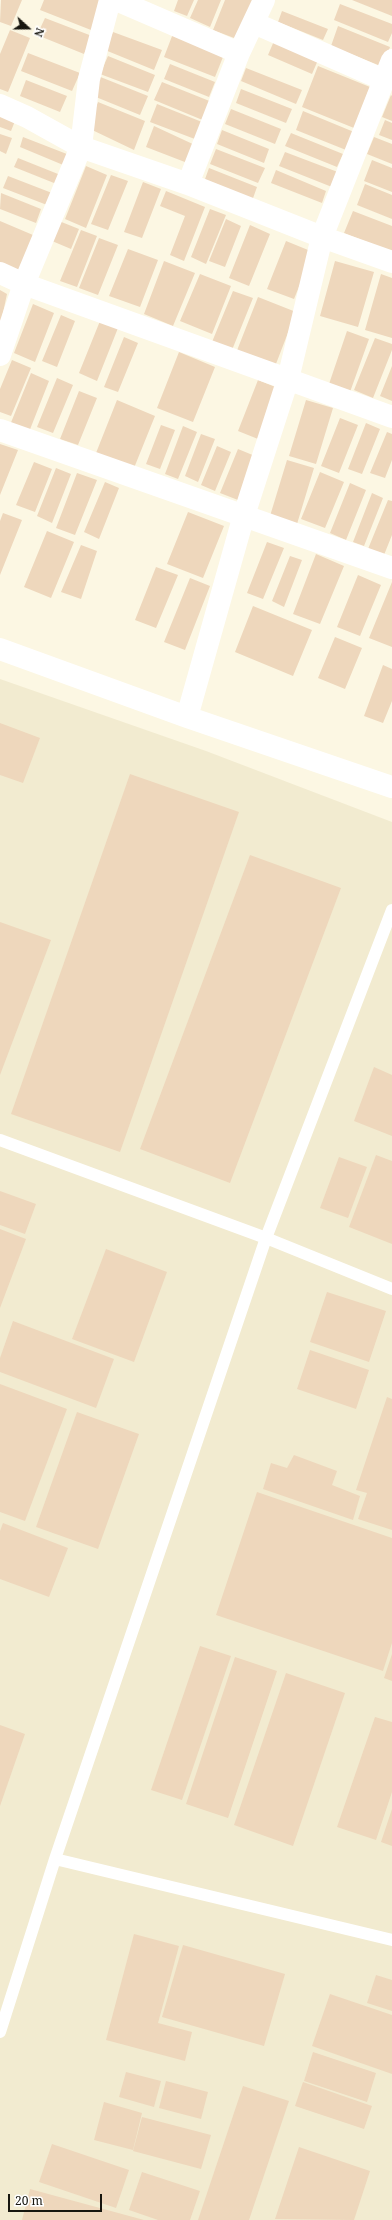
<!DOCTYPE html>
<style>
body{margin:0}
#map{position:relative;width:392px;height:2220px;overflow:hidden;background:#fcf7e3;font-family:"Noto Serif",serif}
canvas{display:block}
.north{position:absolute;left:8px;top:8px;width:40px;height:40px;-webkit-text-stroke:3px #fff;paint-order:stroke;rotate:111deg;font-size:11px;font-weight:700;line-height:16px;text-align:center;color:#17160f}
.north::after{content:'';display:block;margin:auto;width:14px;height:18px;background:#17160f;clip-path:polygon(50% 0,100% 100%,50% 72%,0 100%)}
.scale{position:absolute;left:8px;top:2194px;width:94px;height:18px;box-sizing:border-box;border:2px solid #17160f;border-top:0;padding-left:5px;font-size:12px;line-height:14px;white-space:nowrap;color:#17160f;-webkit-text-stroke:3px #fff;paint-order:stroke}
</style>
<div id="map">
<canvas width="392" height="2220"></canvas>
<div class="north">N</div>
<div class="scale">20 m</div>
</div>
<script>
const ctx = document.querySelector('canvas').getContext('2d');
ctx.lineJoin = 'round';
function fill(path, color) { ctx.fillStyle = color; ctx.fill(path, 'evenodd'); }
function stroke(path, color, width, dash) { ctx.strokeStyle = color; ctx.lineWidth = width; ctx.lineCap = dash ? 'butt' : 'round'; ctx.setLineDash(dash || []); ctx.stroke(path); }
fill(new Path2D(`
 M0,679L206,751L392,822V2220H0Z`), '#f2ebd0');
fill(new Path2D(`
 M1,0H22L11,26L0,22Z
 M44,0H103L91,30L40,10Z
 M178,0H194L187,16L174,11Z
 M198,0H221L210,27L190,18Z
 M225,0H258L242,41L213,30Z
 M352,0H392V16Z
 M340,4L392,24V33L388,42L334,20Z
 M282,11L328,29L323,40L278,22Z
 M45,18L92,36L84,54L37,35Z
 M338,26L390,47L383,67L331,46Z
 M10,30L30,38L8,92L0,89V54Z
 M174,31L225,52L215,77L164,57Z
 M113,32L162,50L154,70L105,50Z
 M274,41L318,60L312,74L268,55Z
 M28,53L80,73L72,91L21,71Z
 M108,56L155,75L148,92L100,74Z
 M170,64L215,82L209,97L164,79Z
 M318,66L370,87L354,128L302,107Z
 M246,68L302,90L296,104L241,81Z
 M98,76L148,96L140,115L91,95Z
 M26,80L67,96L60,112L20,96Z
 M162,82L212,102L205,121L154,100Z
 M241,89L292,109L286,123L236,103Z
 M391,95L392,96V121L382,117Z
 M98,102L145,121L134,150L88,128Z
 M157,104L207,124L200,141L150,122Z
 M231,109L281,129L275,144L225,124Z
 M303,111L354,132L346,150L296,130Z
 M0,115L15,121L11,131L0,127Z
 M385,120L392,123V140L379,135Z
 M154,126L197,146L190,164L146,147Z
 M222,130L269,149L264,163L217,144Z
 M291,133L343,154L337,167L285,146Z
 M0,134L12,138L6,154L0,151Z
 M23,137L72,156L68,167L20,147Z
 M374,137L392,144V164L367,154Z
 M216,149L265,168L258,183L210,164Z
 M285,152L343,174L337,189L279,166Z
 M18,158L63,176L59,185L14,167Z
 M372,160L392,168V192L364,181Z
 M86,166L107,175L86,228L65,219Z
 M209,168L257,187L252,201L204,182Z
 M276,170L326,191L322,203L271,183Z
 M111,175L128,181L108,230L91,224Z
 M8,176L52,193L47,205L3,188Z
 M143,182L161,189L142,238L124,232Z
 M365,184L392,195V219L357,205Z
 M166,191L205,207L184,261L170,255L185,216L160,206Z
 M1,193L41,209L36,223L0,209Z
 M210,209L226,215L206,264L191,257Z
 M353,211L392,226V252L344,233Z
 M226,219L241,226L225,267L209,261Z
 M0,221L33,235L19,271L0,263Z
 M59,221L79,229L71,249L52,241Z
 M250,225L270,234L249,286L229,278Z
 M81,230L97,236L77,287L60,281Z
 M99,238L118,245L98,295L79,288Z
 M286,241L313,252L294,299L267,289Z
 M128,249L158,260L140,307L109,296Z
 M164,261L195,273L173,326L144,314Z
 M335,261L374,272L358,327L320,316Z
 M200,274L231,286L212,334L180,321Z
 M381,274L392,278V338L365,330Z
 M0,290L7,294L1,322H0Z
 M233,291L253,298L232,350L212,342Z
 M258,297L296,312L274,369L236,353Z
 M33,304L54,313L35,362L14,353Z
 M61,315L75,321L57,367L42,361Z
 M100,321L118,328L97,381L79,373Z
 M347,331L369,339L350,392L329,384Z
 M124,337L138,343L118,392L104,387Z
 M375,338L392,344V350L373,398L354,390Z
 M179,352L215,367L193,422L157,408Z
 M12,360L31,368L11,416L0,412V389Z
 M392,366V401L380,396Z
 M31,373L49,381L29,432L10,425Z
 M57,378L73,385L53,433L37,427Z
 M258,380L278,388L258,439L238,431Z
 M79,391L97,398L78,445L60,439Z
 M117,400L155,416L134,468L96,453Z
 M306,400L333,408L316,464L289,456Z
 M340,418L358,425L339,473L321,466Z
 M366,423L380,429L362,474L348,469Z
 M161,425L175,430L160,469L146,464Z
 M183,426L197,432L178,479L165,474Z
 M387,432L392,434V460L385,478L370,473Z
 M201,434L215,439L198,482L185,476Z
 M0,444L18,450L0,495Z
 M217,446L231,452L215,491L201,485Z
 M238,449L255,456L238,500L220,493Z
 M287,460L314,468L297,524L270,516Z
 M34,462L52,469L35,512L16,505Z
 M56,468L71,474L52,523L37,516Z
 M320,472L344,482L325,528L301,519Z
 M77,473L97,480L75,535L56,528Z
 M105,482L119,488L99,539L84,532Z
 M350,483L366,490L346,540L330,533Z
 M372,493L383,498L364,546L353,542Z
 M388,500L392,501V535L384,555L368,549Z
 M188,512L224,526L203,578L167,564Z
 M3,513L22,520L0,575V521Z
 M47,531L74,542L51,598L24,587Z
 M267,542L284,548L263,599L247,593Z
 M81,545L97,551L81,599L61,592Z
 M316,554L344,566L320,624L293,614Z
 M290,556L302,560L284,607L272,601Z
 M156,567L178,575L156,628L135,620Z
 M358,575L381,585L360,636L337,627Z
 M190,578L210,586L185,650L164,642Z
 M392,582V647L369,638Z
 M253,606L312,630L293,676L235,652Z
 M335,637L362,648L345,689L318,678Z
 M383,665L392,669V701L383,723L364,716Z
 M0,723L40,738L23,783L0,775Z
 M130,774L239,812L120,1152L11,1114Z
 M250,855L341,888L230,1183L140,1149Z
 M0,922L51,940L0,1075Z
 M374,1067L392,1075V1136L354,1121Z
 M376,1155L392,1161V1244L349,1227Z
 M339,1157L367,1167L348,1218L320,1208Z
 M0,1191L36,1204L25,1234L0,1225Z
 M0,1229L26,1239L0,1308Z
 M106,1249L167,1272L134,1362L72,1339Z
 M327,1292L386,1311L369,1362L310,1342Z
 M13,1321L114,1359L96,1408L0,1372V1358Z
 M310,1350L369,1370L356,1409L297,1389Z
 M0,1384L67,1409L25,1521L0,1512Z
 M387,1397L392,1399V1530L358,1519L367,1493L356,1490Z
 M77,1412L139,1434L98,1549L36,1527Z
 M294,1455L337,1471L332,1485L360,1496L353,1520L263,1489L271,1463L287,1468Z
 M257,1492L392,1538V1643L383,1671L216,1615Z
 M3,1523L68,1548L49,1597L0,1579V1531Z
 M200,1646L231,1656L182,1800L151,1790Z
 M392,1654V1681L384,1678Z
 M235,1657L277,1671L228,1818L186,1804Z
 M286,1673L345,1693L293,1846L234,1825Z
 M375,1717L392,1722V1792L376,1840L337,1827Z
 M0,1725L25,1734L0,1806Z
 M392,1809V1846L381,1842Z
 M134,1934L179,1946L158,2023L192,2032L185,2061L106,2040Z
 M183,1945L285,1974L264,2046L162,2017Z
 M376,1975L392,1980V2011L367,2003Z
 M330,1994L392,2015V2074L312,2046Z
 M313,2052L376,2073L367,2102L304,2081Z
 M126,2072L161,2081L154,2107L119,2097Z
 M166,2081L208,2092L201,2119L159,2108Z
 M303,2082L372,2106L364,2129L295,2106Z
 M243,2086L289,2101L249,2220H198Z
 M104,2102L142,2113L133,2150L94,2140Z
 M142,2117L211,2135L201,2169L133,2151Z
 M52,2144L129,2170L116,2208L39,2182Z
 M299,2147L370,2171L354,2220L275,2219Z
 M142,2172L200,2191L190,2220H158L129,2210Z
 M30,2189L144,2220H22Z`), '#eed7bc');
stroke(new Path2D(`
 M0,1140L266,1238L392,1289
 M55,1859L392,1940
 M0,2032L55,1859L266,1238L392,910`), '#fff', 12);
stroke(new Path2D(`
 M116,0L239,53
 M384,80L392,60
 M0,105L27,117L81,147L188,184L322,237L392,262
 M188,184L239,53L264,0
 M0,273L24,284L81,147L89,79L110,0
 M0,355L24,284L392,417
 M0,430L392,568
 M0,649L187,717L392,787
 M187,717L244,515L288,379L322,237L384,80L254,23`), '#fff', 22);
</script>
